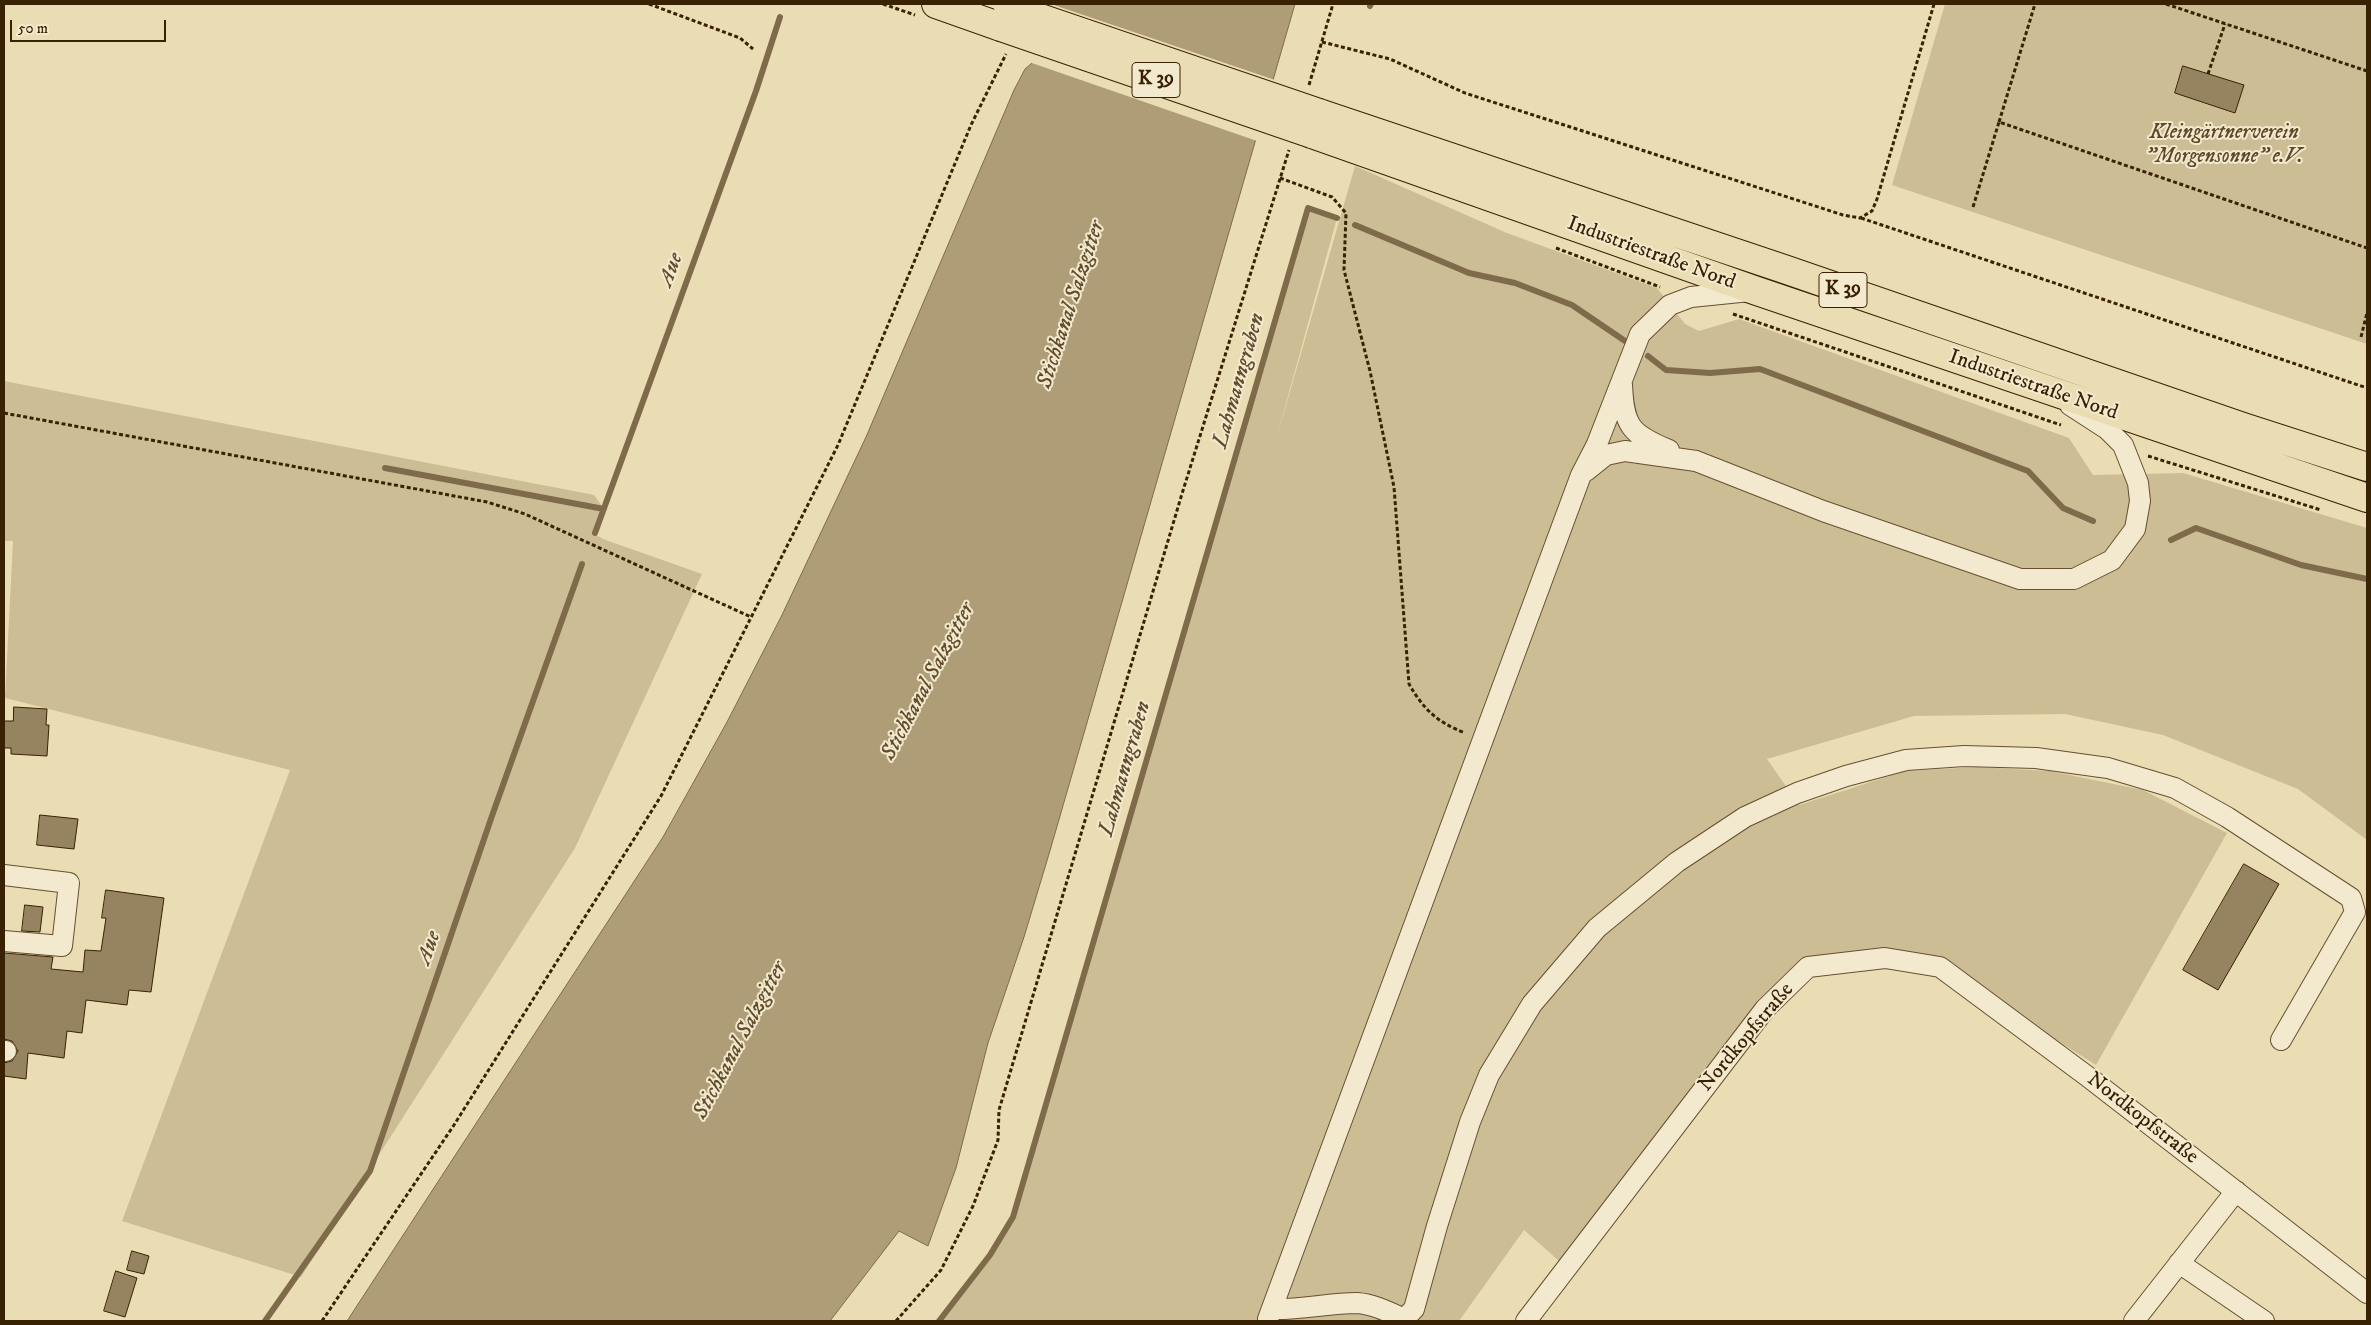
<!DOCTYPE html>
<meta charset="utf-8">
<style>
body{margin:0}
#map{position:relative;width:2371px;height:1325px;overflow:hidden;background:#ebddb3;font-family:"IM FELL DW Pica",serif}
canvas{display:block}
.frame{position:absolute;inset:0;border:5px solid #392103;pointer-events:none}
.scale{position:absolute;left:10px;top:20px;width:156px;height:22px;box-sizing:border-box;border:2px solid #392103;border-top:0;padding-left:6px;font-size:15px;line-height:18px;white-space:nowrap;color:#392103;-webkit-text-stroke:4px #f2e9ce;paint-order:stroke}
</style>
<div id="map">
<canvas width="2371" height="1325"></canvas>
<div class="frame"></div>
<div class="scale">50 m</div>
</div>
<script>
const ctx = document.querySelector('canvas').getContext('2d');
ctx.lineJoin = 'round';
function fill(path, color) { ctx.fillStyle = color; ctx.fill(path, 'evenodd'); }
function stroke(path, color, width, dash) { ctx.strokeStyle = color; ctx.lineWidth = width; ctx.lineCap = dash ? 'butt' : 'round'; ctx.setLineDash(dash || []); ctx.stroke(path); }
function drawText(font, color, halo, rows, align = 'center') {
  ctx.font = font + ' "IM FELL DW Pica",serif'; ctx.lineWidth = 4; ctx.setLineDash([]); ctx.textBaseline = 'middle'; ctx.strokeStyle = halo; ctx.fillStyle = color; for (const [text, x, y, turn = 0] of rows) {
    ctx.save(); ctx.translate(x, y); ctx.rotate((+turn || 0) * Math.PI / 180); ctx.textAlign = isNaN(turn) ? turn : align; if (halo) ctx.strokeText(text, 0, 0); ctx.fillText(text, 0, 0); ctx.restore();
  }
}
fill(new Path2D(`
 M1945,4H2367V344L1892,185Z
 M1355,166L1507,233L1657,288L1685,324L1699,331L1739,319L2069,438L2093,475L2183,473L2367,528V840L2298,789L2163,735L2065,714L1914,716L1767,759L1799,805L1905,771L1977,767L2050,771L2143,790L2227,833L2096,1065L1940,967H1808L1567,1268L1524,1230L1459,1321H939L990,1255L1013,1217L1308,208L1337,218L1276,440Z
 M4,381L594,495L604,509L595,534L603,539L702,574L575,848L301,1277L122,1221L290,770L5,698L13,541H4Z`), '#cdbd95');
const water = new Path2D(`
 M1054,4H1295L1049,854L1024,937L988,1043L956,1168L928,1246L899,1231L830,1321H347L663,837L727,722L781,617L866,437L1014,90L1025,69L1032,63Z`);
fill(water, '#ae9d77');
stroke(water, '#7f6b49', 1);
fill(new Path2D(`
 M1051,4L1275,80L1257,141L1029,62Z`), '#ebddb3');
stroke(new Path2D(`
 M1370,6L1371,4
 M1355,225L1469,273L1515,283L1572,305L1628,343
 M1648,356L1666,370L1710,373L1760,369L2028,471L2063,508L2093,521
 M385,468L604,509
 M595,533L756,91L780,17
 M2171,540L2196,528L2301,565L2367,579
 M265,1321L370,1171L493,813L582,564
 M939,1321L990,1255L1013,1217L1308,208L1337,218`), '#7f6b49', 6);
const building = new Path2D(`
 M2183,66L2244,85L2235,113L2175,93Z
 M14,707L47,709L46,725H49L47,756L11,754V748H4V721H13Z
 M40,815L78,819L74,849L37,845Z
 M2244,864L2279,884L2218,990L2183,970Z
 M106,890L164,898L151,992L129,990L127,1005L86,1000L82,1033L67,1031L64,1058L28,1053L26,1079L4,1076V1063L12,1061L18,1051L12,1041L4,1039V953L53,957L51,969L83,972L85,950L101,951L106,918H102Z
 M25,905L43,907L40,932L22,931Z
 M132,1251L149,1256L144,1274L127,1270Z
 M116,1271L137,1278L125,1317L104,1311Z`);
fill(building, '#96835f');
stroke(building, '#392103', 1);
const minor = new Path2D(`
 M1622,385C1624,426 1630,434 1669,450
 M1586,471L1606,455L1625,451L1696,461L1823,511L2020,579H2074L2112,560L2135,529L2140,501L2138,483L2123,445L2107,429L2070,405
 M4,875L69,883L62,946L4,941
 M4,1051H6
 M2179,1263L2264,1321
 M1272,1309C1301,1310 1328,1303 1357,1303C1373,1304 1389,1312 1404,1319L1414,1309L1437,1226L1470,1122L1489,1075L1532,1004L1597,928L1677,862L1745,817L1797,793L1846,776L1906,760L1964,756L2036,758L2108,768L2175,788L2227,817L2351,898L2355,912L2281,1040
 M1268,1319L1581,475L1597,444L1640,334L1670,305L1691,297L1750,291
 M1526,1321L1765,1009L1808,967L1885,958L1940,967L2087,1076L2367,1293
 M2134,1321L2236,1191`);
const highway = new Path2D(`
 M936,4L1001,27
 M1319,113L1784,269L2243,427L2367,467
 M1312,134L1754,290L2367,498`);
stroke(minor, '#66502f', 22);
stroke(highway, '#392103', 30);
stroke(new Path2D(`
 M649,4L740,38L753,49
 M883,4L915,15
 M2166,4L2367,71
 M1322,42L1390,59L1465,93L1843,215L1860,218L1872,211L1877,199L1934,4
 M2208,74L2225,24
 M1309,85L1333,4
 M1999,122L2035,4
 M1280,178L1332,197L1346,213L1344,270L1370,371L1394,487L1409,684C1424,710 1437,722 1465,733
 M1973,207L1999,122L2367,248
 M1861,218L2367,388
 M1556,248L1660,287
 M1733,314L2061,425
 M2361,337L2367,313
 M4,413L487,502L525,514L751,617
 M2148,456L2321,510
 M322,1321L454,1125L661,796L838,445L971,125L1006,54
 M896,1321L941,1270L973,1206L998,1140L999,1110L1181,497L1289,150`), '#392103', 3, [4, 2.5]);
stroke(minor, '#f2e9ce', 20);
stroke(highway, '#ebddb3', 28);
const highwayBridge = new Path2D(`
 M1008,7L1319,113
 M1001,27L1312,134`);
stroke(highwayBridge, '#392103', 30, []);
stroke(highwayBridge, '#ebddb3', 28);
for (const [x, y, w] of [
 [1156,80,48],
 [1843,290,48]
]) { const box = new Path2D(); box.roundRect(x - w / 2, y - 17.5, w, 35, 4); ctx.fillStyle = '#f2e9ce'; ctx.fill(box); stroke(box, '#392103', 1); }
drawText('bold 20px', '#392103', null, [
 ["K 39",1156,80],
 ["K 39",1843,290]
]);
drawText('italic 21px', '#5e4828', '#f2e9ce', [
 ["Kleingärtnerverein",2224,134],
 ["\"Morgensonne\" e.V.",2224,158]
]);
drawText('21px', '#392103', '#f2e9ce', [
 ["Industriestraße Nord",1651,254,20],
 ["Industriestraße Nord",2033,386,19],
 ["Nordkopfstraße",1747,1038,-50],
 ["Nordkopfstraße",2142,1119,38]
]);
drawText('italic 22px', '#624c2c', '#f2e9ce', [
 ["Aue",672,270,-70],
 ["Stichkanal Salzgitter",1072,305,-72],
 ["Lahmanngraben",1240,381,-74],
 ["Stichkanal Salzgitter",929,682,-62],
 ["Lahmanngraben",1126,769,-74],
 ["Aue",430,948,-71],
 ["Stichkanal Salzgitter",741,1041,-62]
]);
</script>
